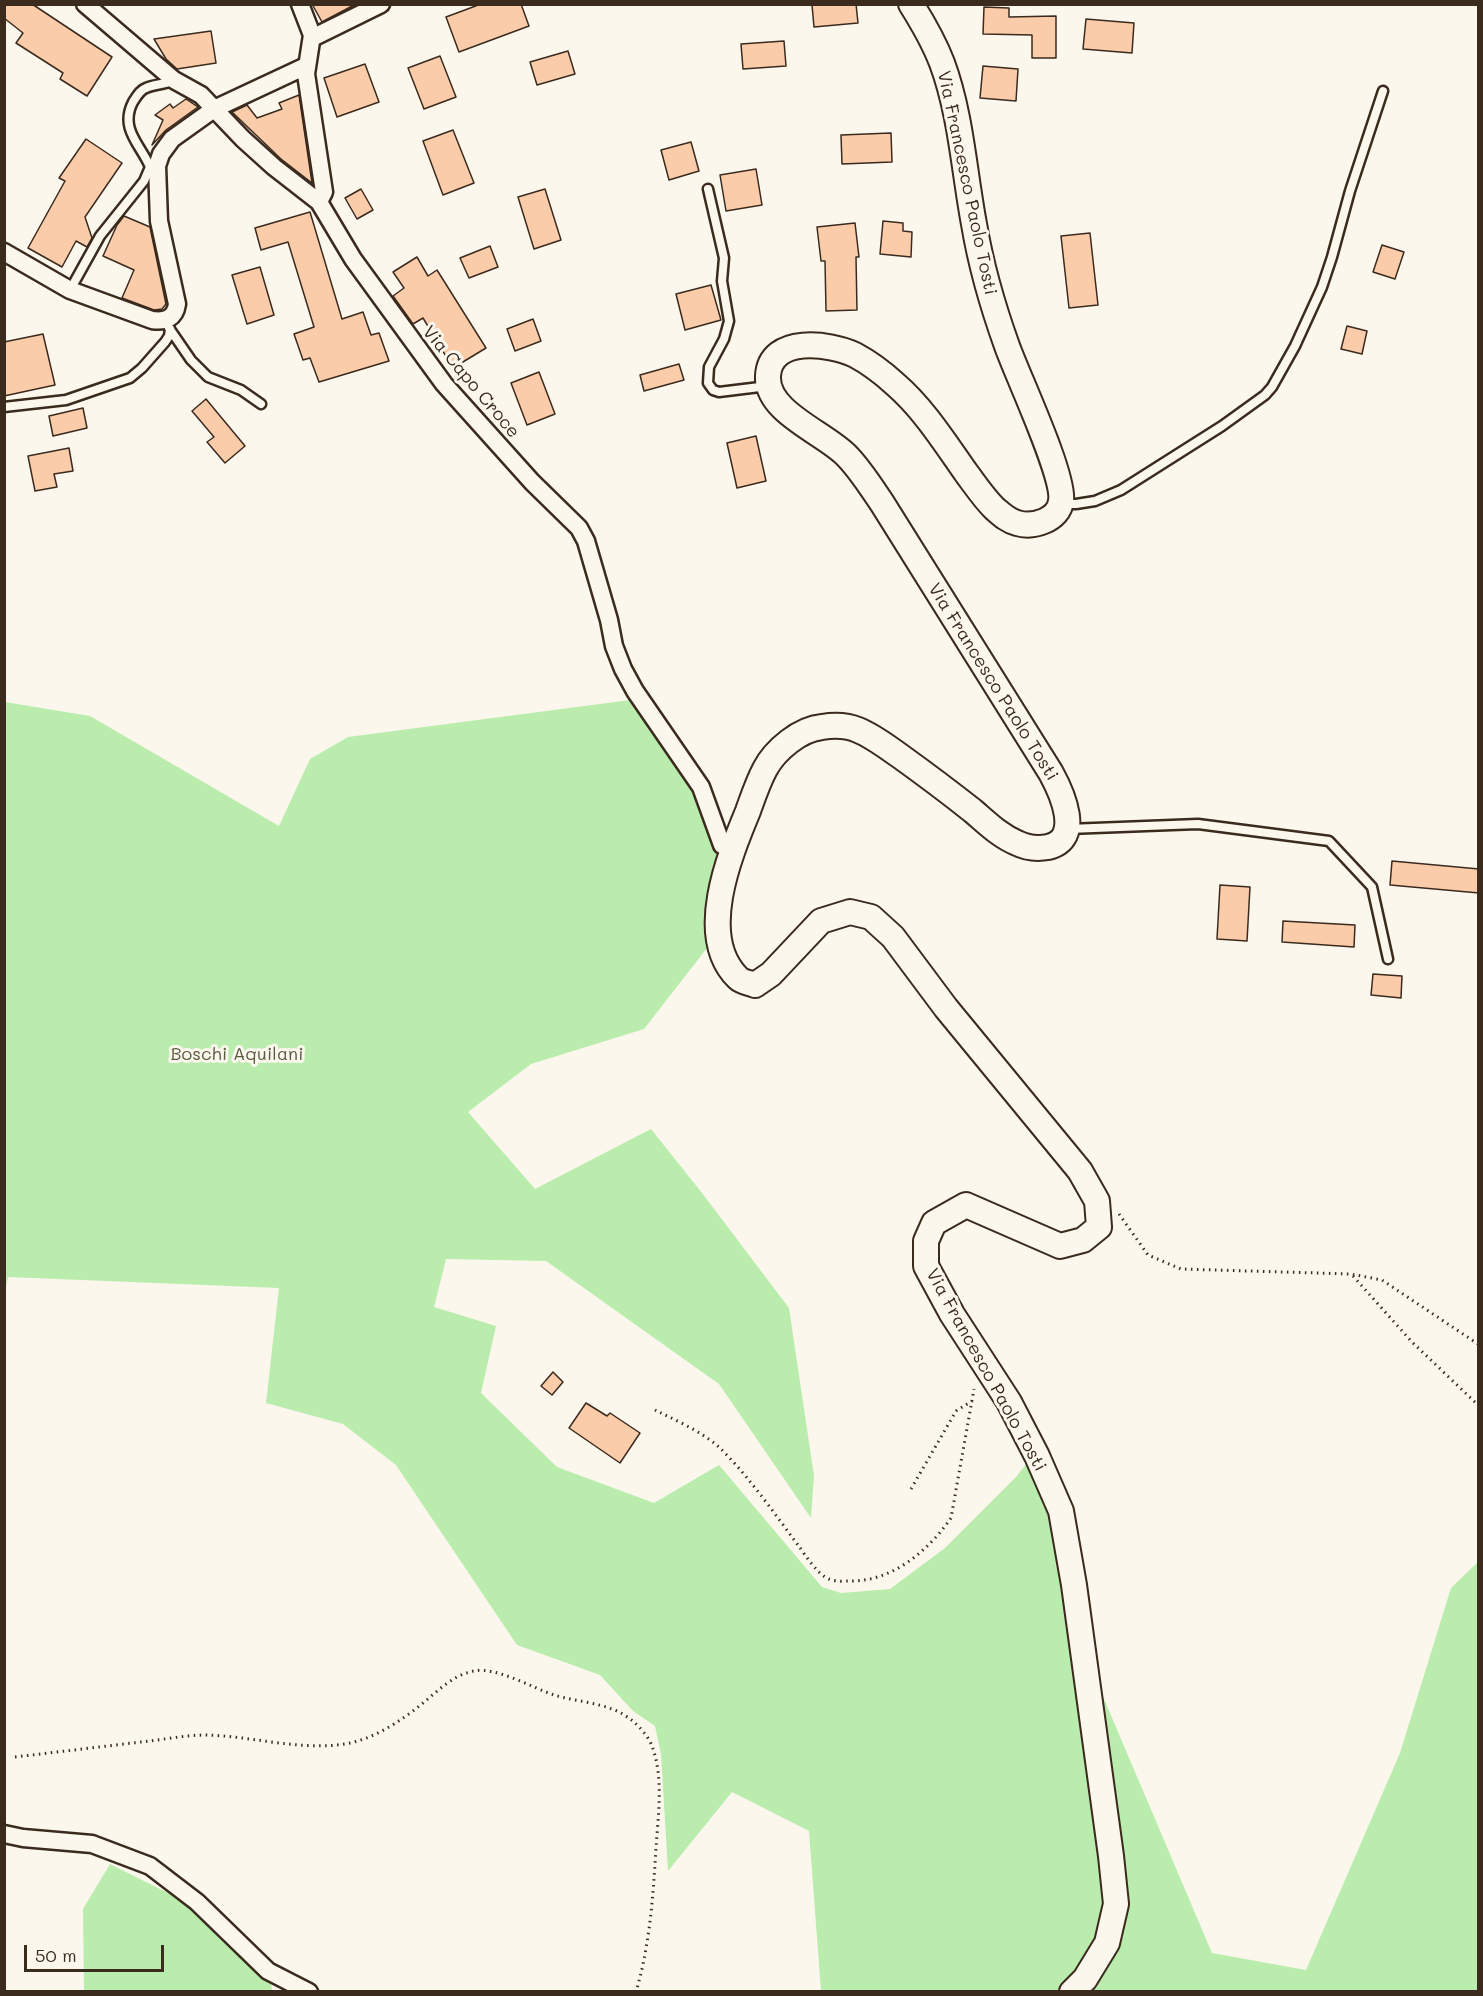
<!DOCTYPE html>
<style>
body{margin:0}
#map{position:relative;width:1483px;height:1996px;overflow:hidden;background:#fbf7ec;font-family:Mali,sans-serif}
canvas{display:block}
.frame{position:absolute;inset:0;border:6px solid #3b2a1e;pointer-events:none}
.scale{position:absolute;left:24px;top:1945px;width:140px;height:27px;box-sizing:border-box;border:3px solid #3b2a1e;border-top:0;padding-left:8px;font-size:18px;line-height:21px;white-space:nowrap;color:#3b2a1e;-webkit-text-stroke:4px #fbf7ec;paint-order:stroke}
</style>
<div id="map">
<canvas width="1483" height="1996"></canvas>
<div class="frame"></div>
<div class="scale">50 m</div>
</div>
<script>
const ctx = document.querySelector('canvas').getContext('2d');
ctx.lineJoin = 'round';
function fill(path, color) { ctx.fillStyle = color; ctx.fill(path, 'evenodd'); }
function stroke(path, color, width, dash) { ctx.strokeStyle = color; ctx.lineWidth = width; ctx.lineCap = dash ? 'butt' : 'round'; ctx.setLineDash(dash || []); ctx.stroke(path); }
function drawText(font, color, halo, rows, align = 'center') {
  ctx.font = font + ' Mali,sans-serif'; ctx.lineWidth = 6; ctx.setLineDash([]); ctx.textBaseline = 'middle'; ctx.strokeStyle = halo; ctx.fillStyle = color; for (const [text, x, y, turn = 0] of rows) {
    ctx.save(); ctx.translate(x, y); ctx.rotate((+turn || 0) * Math.PI / 180); ctx.textAlign = isNaN(turn) ? turn : align; if (halo) ctx.strokeText(text, 0, 0); ctx.fillText(text, 0, 0); ctx.restore();
  }
}
fill(new Path2D(`
 M630,700L650,710L690,774L722,845L712,874L707,948L644,1029L531,1064L468,1112L535,1189L651,1129L702,1193L789,1308L814,1476L811,1518L719,1384L546,1261L446,1259L434,1307L496,1326L481,1393L557,1467L654,1503L719,1465L822,1587L841,1593L890,1589L945,1548L1016,1477L1030,1459L1052,1514L1087,1659L1212,1953L1306,1970L1400,1753L1451,1588L1478,1562V1991H821L809,1831L732,1792L668,1871L661,1754L655,1726L633,1711L600,1675L517,1645L396,1465L343,1424L266,1403L279,1288L8,1277L5,1293V702L90,716L279,826L310,759L348,737Z
 M110,1864L194,1906L271,1981L272,1991H84L83,1909Z`), '#b9ecad');
const building = new Path2D(`
 M4,4H32L112,57L87,96L60,79L63,73L16,43L23,33L4,18Z
 M312,4H356L322,22Z
 M481,4H521L529,26L459,52L446,17Z
 M856,4L858,23L814,27L812,5Z
 M984,7L1009,8V17L1056,16V58H1032V35L983,34Z
 M1086,19L1134,23L1132,53L1083,49Z
 M211,31L216,63L177,69L166,59L154,39Z
 M784,41L786,66L743,69L741,44Z
 M568,51L575,74L537,85L530,62Z
 M440,56L456,97L424,109L408,68Z
 M365,64L379,102L337,117L324,78Z
 M983,66L1018,69L1016,101L980,98Z
 M299,95L312,183L281,159L232,112L247,105L257,118L282,109L279,103Z
 M186,99L198,107L166,130L152,145L163,120L155,115L170,104L173,108Z
 M453,130L474,183L443,195L423,141Z
 M891,133L892,162L842,164L841,135Z
 M86,139L122,163L85,217L92,238L87,247L76,241L62,267L28,248L65,181L59,178Z
 M691,142L699,171L669,180L661,150Z
 M756,169L762,205L726,211L720,175Z
 M361,189L373,210L357,219L345,198Z
 M545,189L561,240L534,249L518,197Z
 M310,212L342,319L363,312L371,335L379,333L389,361L319,382L310,358L303,360L294,334L314,327L288,242L261,250L255,228Z
 M124,216L150,227L166,304L162,309L154,310L122,298L134,270L103,256L117,225Z
 M883,221L903,223V231L912,232L911,257L880,254Z
 M855,223L859,257H856L857,310L826,311L825,261H821L817,227Z
 M1090,233L1098,305L1069,308L1061,236Z
 M1382,245L1404,252L1395,279L1373,272Z
 M490,246L498,267L469,278L460,258Z
 M417,257L428,276L437,270L486,348L453,368L423,318L413,324L393,296L404,288L393,272Z
 M260,267L274,315L247,324L232,275Z
 M711,285L721,320L685,330L676,294Z
 M533,319L541,341L515,351L507,329Z
 M1347,326L1367,331L1362,354L1341,349Z
 M43,334L55,385L4,396V342Z
 M679,364L684,380L644,391L640,375Z
 M539,372L555,414L527,425L511,383Z
 M206,399L245,446L225,463L207,442L214,437L192,411Z
 M83,408L87,428L53,436L49,416Z
 M756,436L766,481L737,488L727,443Z
 M69,448L73,471L54,474L57,487L35,491L28,456Z
 M1392,861L1479,869V893L1390,885Z
 M1220,885L1250,887L1247,941L1217,939Z
 M1283,921L1355,925L1354,947L1282,942Z
 M1373,974L1402,976L1401,998L1371,995Z
 M553,1372L563,1382L552,1395L541,1386Z
 M586,1403L607,1416L610,1413L640,1433L620,1463L569,1428Z`);
fill(building, '#facca9');
stroke(building, '#3b2a1e', 1.5);
const lane = new Path2D(`
 M708,189L724,258L722,281L729,321L724,339L709,367L708,383L713,390L719,392L768,386
 M70,290L100,236L144,181L150,167C141,145 119,129 133,102C137,96 140,90 146,88C155,84 163,85 174,80
 M169,328L191,360L208,377L241,390L261,404
 M4,407L66,400L130,378L142,368L165,342L169,336L170,329
 M1063,504H1076L1095,501L1121,490L1222,426L1265,395L1272,387L1295,346L1322,287L1332,257L1350,191L1383,91
 M1068,829L1198,824L1329,841L1372,887L1388,959`);
const street = new Path2D(`
 M85,4L174,80L201,95L243,139L274,167L319,202L353,259L444,384L532,482L579,528L586,541L609,620L614,646L623,669L635,691L701,787L722,845L732,849
 M300,4L312,35L306,74L324,192L319,202
 M312,38L381,4
 M4,252L70,290L152,320C166,322 175,318 177,304L159,221L157,166L161,154L172,139L214,109L306,66
 M4,1834L23,1838L92,1844L150,1866L197,1902L268,1971L309,1992`);
const secondary = new Path2D(`
 M911,4C923,23 934,42 942,63C961,114 964,171 974,224C981,266 993,307 1007,346C1018,377 1065,476 1061,501C1059,520 1033,528 1017,523C1008,521 1001,514 994,508C984,498 976,486 967,474C945,443 924,409 895,384C883,373 870,363 855,355C830,343 770,335 768,376C766,412 823,432 846,455C860,469 871,487 882,503L1051,773C1062,793 1083,839 1048,847C1037,849 1027,848 1017,843C1000,836 987,823 973,811C949,792 925,774 900,756C887,747 873,736 858,730C846,725 834,725 822,727C800,729 775,750 765,769C758,782 753,797 748,811C729,857 696,937 738,978C742,982 750,983 755,985L771,974L821,921L850,912L871,917L893,937L946,1008L1080,1171L1097,1201L1099,1227L1083,1240L1060,1246L966,1205L934,1223L926,1241V1266L952,1314L1009,1402L1037,1456L1061,1511L1074,1585L1111,1856L1116,1904L1107,1943L1085,1979L1072,1992`);
stroke(lane, '#3b2a1e', 13);
stroke(street, '#3b2a1e', 21);
stroke(secondary, '#3b2a1e', 28);
stroke(new Path2D(`
 M1119,1214L1148,1255L1181,1269L1351,1274L1382,1280L1478,1344
 M1353,1276L1412,1342L1478,1405
 M655,1410C677,1421 703,1432 721,1449C750,1478 774,1513 798,1545C806,1556 817,1574 829,1579C836,1582 844,1581 851,1581C893,1581 928,1551 951,1518L974,1389
 M911,1489L956,1411L972,1401
 M15,1757C57,1752 99,1747 141,1742C162,1740 184,1735 206,1735C252,1736 299,1751 345,1744C374,1739 401,1721 423,1703C439,1690 453,1675 474,1671C495,1666 533,1688 554,1695C584,1704 616,1702 639,1727C644,1732 650,1740 652,1746C664,1778 658,1816 656,1848C653,1897 650,1944 636,1992`), '#3b2a1e', 3, [1.5, 4.5]);
stroke(lane, '#fbf7ec', 8);
stroke(street, '#fbf7ec', 16);
stroke(secondary, '#fbf7ec', 24);
drawText('18px', '#3b2a1e', '#fbf7ec', [
 ["Via Francesco Paolo Tosti",967,183,78],
 ["Via Capo Croce",471,382,50],
 ["Via Francesco Paolo Tosti",993,682,58],
 ["Via Francesco Paolo Tosti",986,1370,61]
]);
drawText('18px', '#5a5a42', '#fbf7ec', [
 ["Boschi Aquilani",237,1054]
]);
</script>
